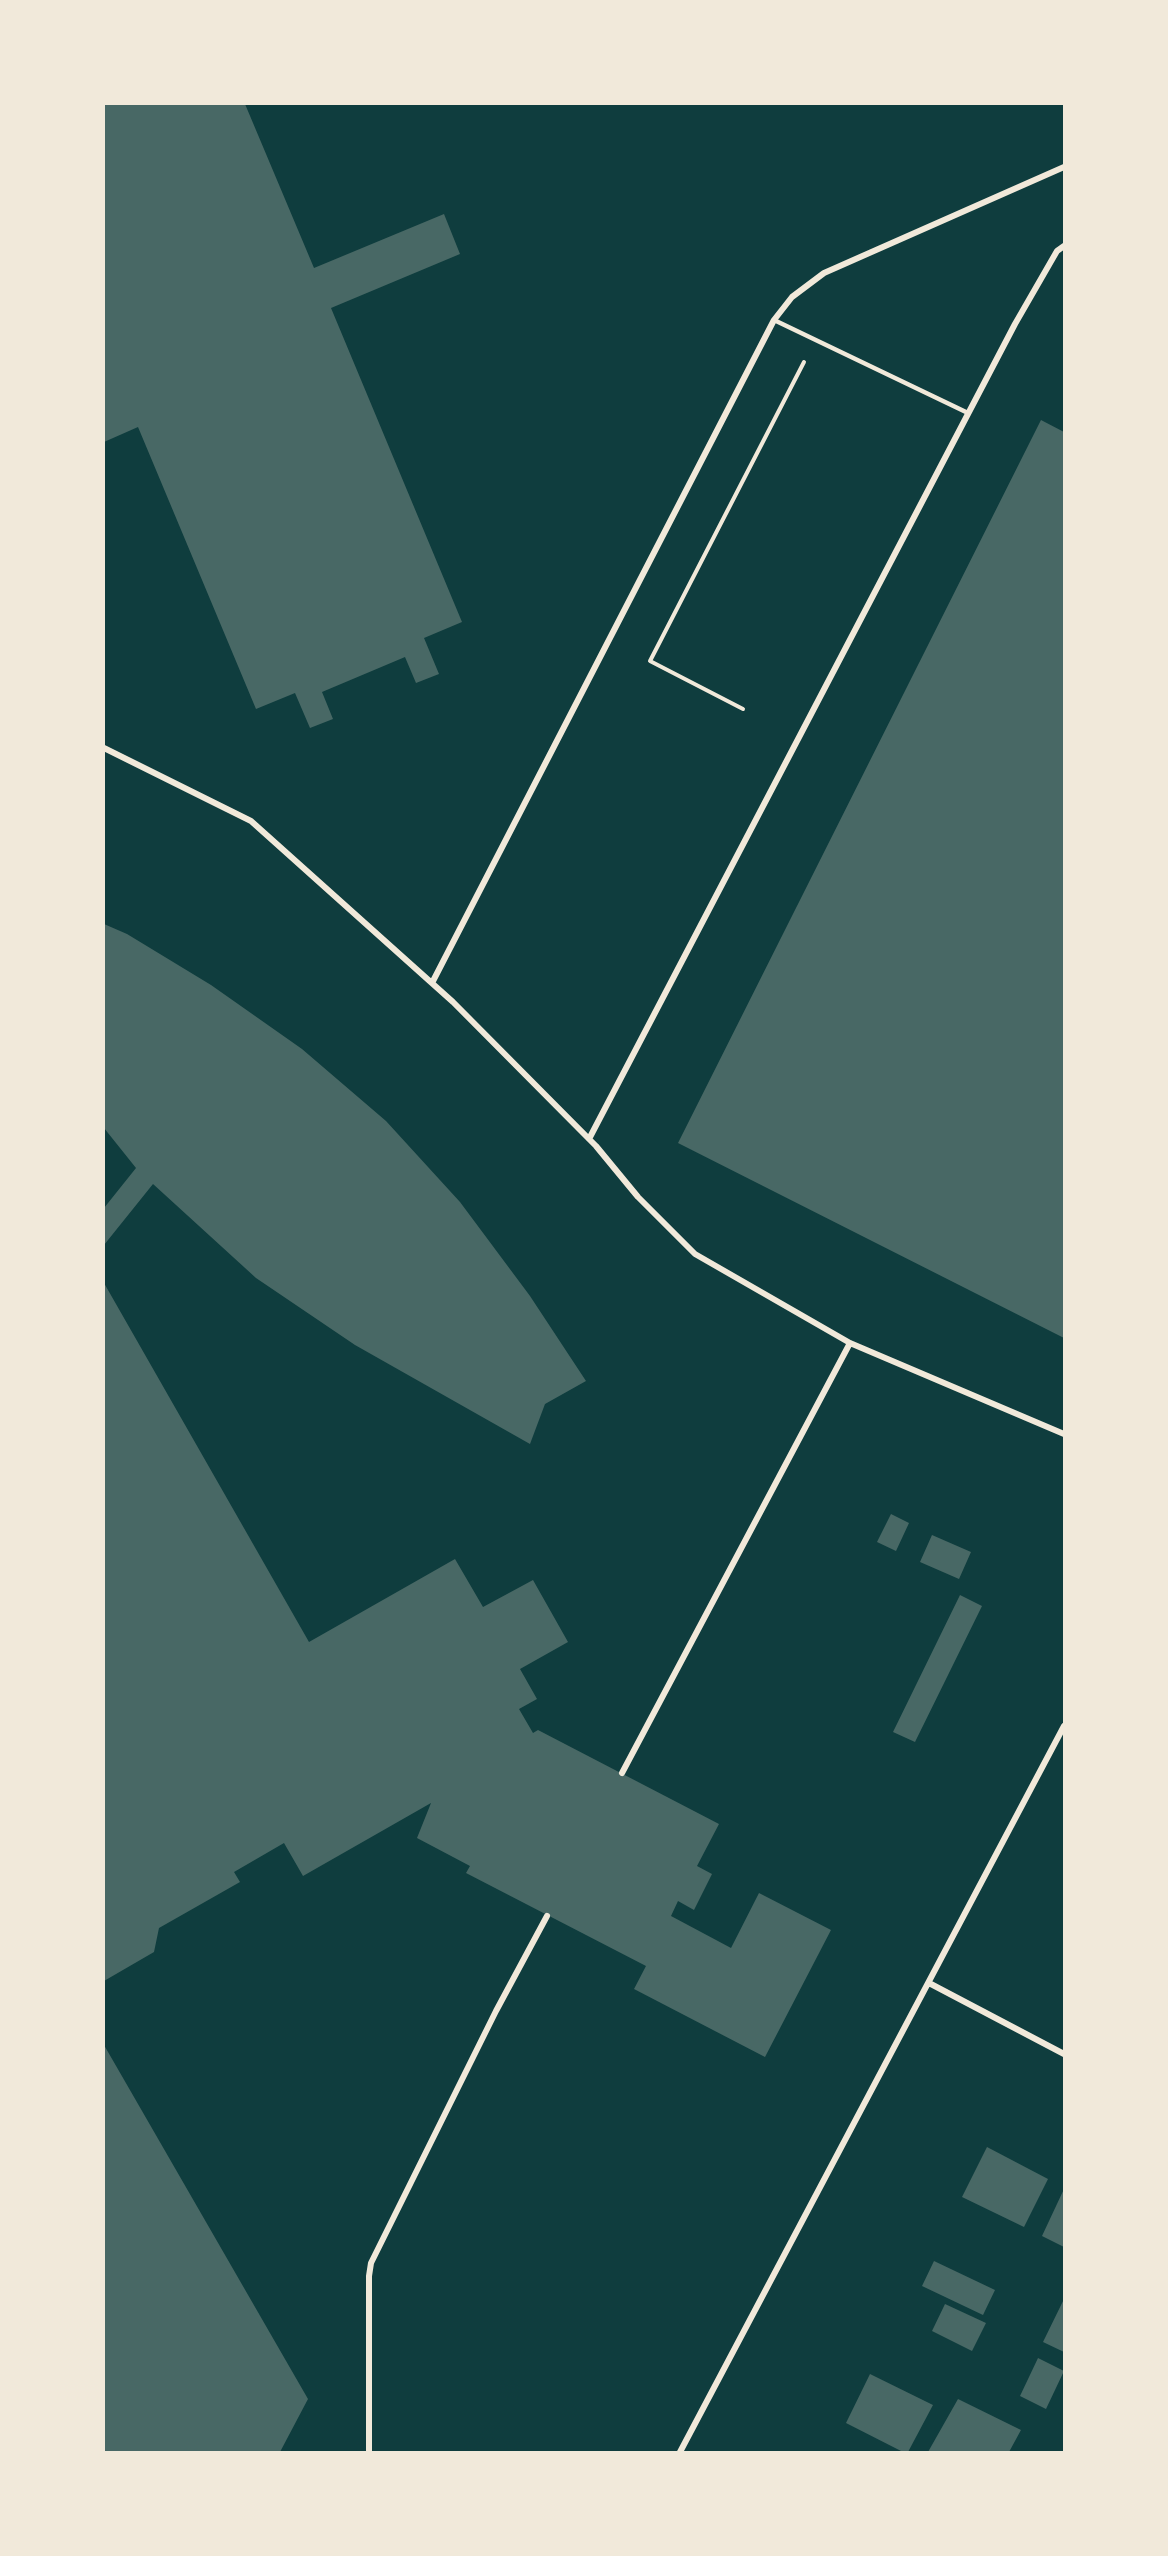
<!DOCTYPE html>
<style>
body{margin:0}
#map{position:relative;width:1168px;height:2556px;overflow:hidden;background:#0f3d3e;font-family:Roboto,sans-serif}
canvas{display:block}
.frame{position:absolute;inset:0;border:105px solid #f1e9da;pointer-events:none}
</style>
<div id="map">
<canvas width="1168" height="2556"></canvas>
<div class="frame"></div>
</div>
<script>
const ctx = document.querySelector('canvas').getContext('2d');
ctx.lineJoin = 'round';
function fill(path, color) { ctx.fillStyle = color; ctx.fill(path, 'evenodd'); }
function stroke(path, color, width, dash) { ctx.strokeStyle = color; ctx.lineWidth = width; ctx.lineCap = dash ? 'butt' : 'round'; ctx.setLineDash(dash || []); ctx.stroke(path); }
fill(new Path2D(`
 M104,104H245L314,268L444,214L460,254L331,308L462,622L424,638L439,674L416,683L405,657L322,692L333,719L310,728L295,693L256,709L138,427L104,442Z
 M1041,420L1064,432V1338L678,1143Z
 M104,924L127,934L211,985L302,1049L386,1121L460,1202L530,1296L586,1381L545,1404L530,1444L355,1345L256,1278L153,1184L104,1245V1208L136,1168L104,1128Z
 M104,1283L309,1642L455,1559L483,1607L533,1580L568,1642L520,1669L537,1699L519,1709L533,1733L538,1730L719,1824L697,1866L712,1874L694,1910L678,1901L671,1916L731,1948L759,1893L831,1930L765,2057L634,1989L646,1966L466,1873L470,1866L417,1838L431,1803L303,1876L284,1843L234,1872L240,1882L159,1928L154,1952L104,1981Z
 M891,1514L909,1523L896,1551L877,1542Z
 M932,1535L971,1552L959,1579L920,1562Z
 M960,1595L982,1606L915,1742L893,1732Z
 M104,2045L308,2399L280,2452H104Z
 M987,2147L1048,2179L1024,2227L962,2197Z
 M1064,2189V2247L1042,2236Z
 M934,2261L995,2290L983,2315L922,2286Z
 M1064,2299V2352L1043,2342Z
 M945,2304L986,2323L972,2351L932,2331Z
 M1038,2358L1064,2371L1046,2409L1020,2396Z
 M870,2374L933,2405L908,2452H903L846,2423Z
 M958,2399L1021,2430L1009,2452H928Z`), '#486865');
stroke(new Path2D(`
 M743,709L650,661L804,362`), '#f1e9da', 4);
stroke(new Path2D(`
 M774,320L968,413`), '#f1e9da', 4.5);
stroke(new Path2D(`
 M104,748L251,821L453,1002L596,1146L638,1197L695,1254L850,1343L1064,1434
 M432,983L774,320L792,297L824,273L1064,167
 M589,1139L1015,324L1057,251L1064,246
 M622,1773L850,1343
 M929,1983L1064,2054
 M369,2452V2276L371,2263L496,2011L547,1916
 M680,2452L1064,1726`), '#f1e9da', 6);
</script>
